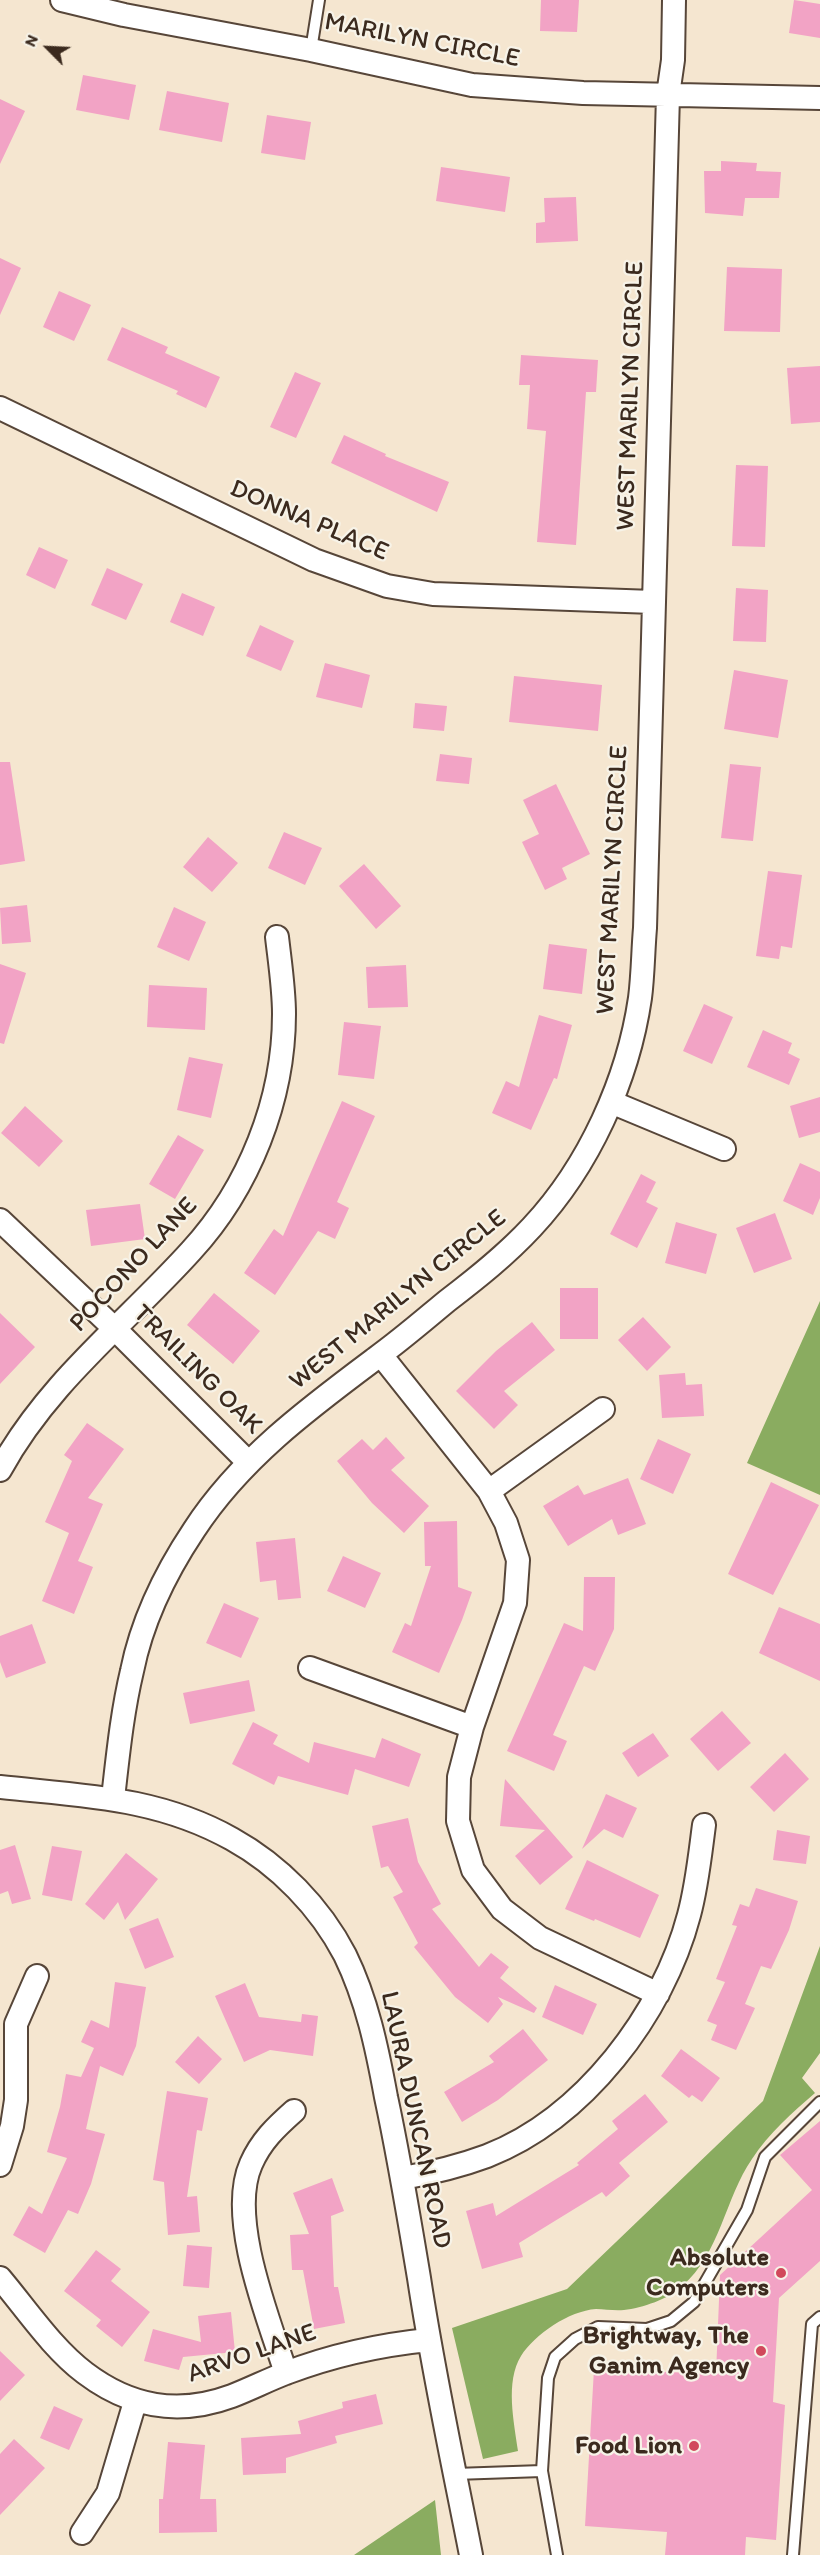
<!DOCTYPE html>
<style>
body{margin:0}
#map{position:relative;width:820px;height:2555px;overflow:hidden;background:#f5e6d0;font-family:Itim,sans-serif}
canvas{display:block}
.north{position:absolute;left:18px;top:18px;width:60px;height:60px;-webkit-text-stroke:4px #f7f3e8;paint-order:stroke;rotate:294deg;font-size:16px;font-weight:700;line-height:24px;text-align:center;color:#3b2a1e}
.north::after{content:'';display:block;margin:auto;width:21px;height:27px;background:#3b2a1e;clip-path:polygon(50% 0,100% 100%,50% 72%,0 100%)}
</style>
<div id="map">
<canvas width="820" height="2555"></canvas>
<div class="north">N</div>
</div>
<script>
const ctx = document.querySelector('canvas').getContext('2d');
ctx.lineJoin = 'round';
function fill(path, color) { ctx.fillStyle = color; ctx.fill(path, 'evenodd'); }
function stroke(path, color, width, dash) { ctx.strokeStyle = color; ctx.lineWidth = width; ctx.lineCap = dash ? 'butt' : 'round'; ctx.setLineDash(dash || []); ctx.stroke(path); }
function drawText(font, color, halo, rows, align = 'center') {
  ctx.font = font + ' Itim,sans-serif'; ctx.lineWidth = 4.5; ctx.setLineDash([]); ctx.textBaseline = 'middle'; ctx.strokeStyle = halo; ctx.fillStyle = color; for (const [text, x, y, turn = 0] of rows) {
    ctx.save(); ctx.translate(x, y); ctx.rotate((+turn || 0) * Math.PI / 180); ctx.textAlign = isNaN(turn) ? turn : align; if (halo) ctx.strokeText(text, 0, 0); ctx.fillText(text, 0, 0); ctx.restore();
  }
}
fill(new Path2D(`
 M820,1301V1495L747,1463Z
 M820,1946V2053L802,2078L815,2093C792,2113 769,2133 752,2159C725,2198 720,2254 682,2286C669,2299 642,2308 624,2310C614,2311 605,2309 596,2309C569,2311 535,2334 521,2356C505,2382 514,2422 518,2451L483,2459L452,2328L567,2289L763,2101Z
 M435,2500L441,2555H354Z`), '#8aac60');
fill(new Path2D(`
 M541,0H579L577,32L540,31Z
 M794,0L820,4V38L789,33Z
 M83,75L136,85L129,120L76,110Z
 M167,91L229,103L222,142L159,130Z
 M0,99L25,111L0,164Z
 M267,115L311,122L305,160L261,153Z
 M721,161L757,163L756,171L781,172L779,198H745L743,216L705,213L704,171H721Z
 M441,167L510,177L505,212L436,201Z
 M576,197L578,241L536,243V223L545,222L544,198Z
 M0,258L21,268L0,315Z
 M727,267L782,269L780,332L724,331Z
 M59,291L91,305L74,341L43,327Z
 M122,327L168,347L165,353L220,377L206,408L176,394L178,391L107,360Z
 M521,355L598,360L596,392H586L576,545L537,542L546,431L527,429L530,385H519Z
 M820,366V422L791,424L787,368Z
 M295,372L321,383L296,438L270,427Z
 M344,435L386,454L385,456L449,482L437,512L331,463Z
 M736,465L768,466L765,547L732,546Z
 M39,547L68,560L55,589L26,575Z
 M107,568L143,584L126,620L91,605Z
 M736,588L768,590L766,642L733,641Z
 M182,593L215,607L203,636L170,622Z
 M260,625L294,641L281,671L246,656Z
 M325,663L370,675L362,708L316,697Z
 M734,670L788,680L778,738L724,729Z
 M514,676L602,685L598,731L509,722Z
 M415,703L447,706L444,731L413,728Z
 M440,754L472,758L469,784L436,781Z
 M0,762H10L25,861L0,865Z
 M730,764L761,767L753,841L721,838Z
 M556,784L590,854L562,868L567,879L545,890L522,842L539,834L523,800Z
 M284,832L322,848L305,885L268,868Z
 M208,837L238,863L212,892L183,867Z
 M364,864L401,906L376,929L339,886Z
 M768,871L802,875L792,948L781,946L779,959L756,956Z
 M27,905L31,942L2,944L0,908Z
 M174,907L206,922L189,961L157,947Z
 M549,944L587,949L582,994L543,989Z
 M0,964L26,973L4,1044L0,1043Z
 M406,965L408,1007L368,1008L366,967Z
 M149,985L207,988L205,1030L147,1027Z
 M704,1004L733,1017L712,1064L683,1051Z
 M539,1015L572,1025L557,1079L554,1078L531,1130L492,1113L506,1081L519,1087Z
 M344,1022L381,1026L374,1079L338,1075Z
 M763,1030L792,1043L788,1053L800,1059L789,1085L747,1067Z
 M189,1057L223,1064L211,1118L177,1110Z
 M820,1097V1132L799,1138L790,1106Z
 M342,1101L375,1116L337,1202L349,1208L335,1239L318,1231L275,1295L244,1273L274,1229L283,1236Z
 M25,1106L63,1141L39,1167L1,1133Z
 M178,1135L204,1150L175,1199L149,1184Z
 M800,1163L820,1172V1198L813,1215L783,1201Z
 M641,1174L656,1182L646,1202L658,1208L637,1248L610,1234Z
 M140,1204L145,1239L91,1246L86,1210Z
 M775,1213L792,1259L754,1273L736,1228Z
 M676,1222L717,1234L706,1274L665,1263Z
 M560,1288H598V1339H560Z
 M214,1293L260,1331L233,1364L187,1325Z
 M0,1313L35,1347L0,1384Z
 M643,1317L671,1347L647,1371L618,1340Z
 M532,1322L555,1350L504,1391L518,1405L494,1429L456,1391L496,1351Z
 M685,1373L686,1385L702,1384L704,1416L662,1418L659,1375Z
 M87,1423L124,1449L88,1498L103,1504L78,1561L93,1567L74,1614L42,1601L69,1533L45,1522L72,1461L64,1455Z
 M386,1437L405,1458L391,1470L429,1506L404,1533L372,1503L337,1461L362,1439L373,1450Z
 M658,1439L691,1454L673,1494L640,1479Z
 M628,1478L646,1524L618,1535L612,1519L568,1546L543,1506L578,1485L584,1495Z
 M771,1482L819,1505L773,1595L728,1574Z
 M457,1521L458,1587L472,1592L462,1620L439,1673L392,1652L405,1623L411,1626L431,1566H425L424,1522Z
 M295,1538L301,1598L278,1600L276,1580L260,1582L256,1542Z
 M343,1556L381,1573L365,1608L327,1591Z
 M584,1577H615L614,1629L595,1671L584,1666L553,1735L567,1741L554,1771L507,1751L564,1623L583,1631Z
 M224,1603L259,1618L241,1658L206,1643Z
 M779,1607L820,1624V1681L759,1653Z
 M32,1624L46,1663L6,1678L0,1662V1636Z
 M249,1680L255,1711L190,1724L183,1693Z
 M722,1711L751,1743L718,1771L690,1739Z
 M253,1722L278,1735L273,1744L309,1763L314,1742L375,1758L382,1738L421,1754L409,1787L355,1769L348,1795L278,1776L274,1785L232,1764Z
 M653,1733L669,1756L638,1777L622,1753Z
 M785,1753L809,1779L774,1812L750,1787Z
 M505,1779L573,1857L540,1885L515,1856L545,1830L500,1826Z
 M606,1794L637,1808L623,1838L604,1829L582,1849Z
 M408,1818L418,1862L441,1904L432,1909L479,1967L491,1953L509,1967L500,1978L537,2008L534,2013L498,1997L503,2004L488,2023L455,1997L414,1947L418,1943L393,1897L403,1892L388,1866L381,1868L372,1826Z
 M777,1830L810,1836L806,1864L773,1860Z
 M15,1845L31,1899L12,1904L8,1891L0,1894V1850Z
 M52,1846L82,1851L72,1901L42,1895Z
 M126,1853L158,1879L125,1920L118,1902L104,1920L85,1904Z
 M587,1860L659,1895L640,1938L595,1919L594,1921L565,1909Z
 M756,1888L798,1901L789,1930L771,1969L761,1966L745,2004L755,2008L736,2050L711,2040L717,2025L707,2021L725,1982L716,1979L737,1926L732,1925L740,1904L749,1907Z
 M158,1918L174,1957L145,1969L129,1929Z
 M115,1982L146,1987L136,2046L123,2076L100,2066L86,2129L105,2134L91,2184L78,2214L68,2210L45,2253L13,2235L29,2206L42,2214L67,2158L47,2152L60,2107L66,2074L81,2077L94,2048L81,2042L91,2020L109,2028Z
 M245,1983L259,2017L301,2022L302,2014L318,2016L313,2056L270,2050L244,2062L215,1996Z
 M555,1985L597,2004L583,2035L542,2017Z
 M523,2029L548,2060L498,2100L462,2122L444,2092L494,2062L489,2056Z
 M198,2036L222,2059L199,2084L175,2062Z
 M681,2049L720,2078L702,2102L692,2095L689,2098L661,2076Z
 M167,2091L208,2098L202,2131L197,2130L187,2197L197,2196L200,2232L168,2235L164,2182L153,2180Z
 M645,2094L668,2122L619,2163L630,2176L606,2197L602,2192L519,2243L523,2257L482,2269L466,2211L493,2203L496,2216L579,2165L577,2163L618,2129L612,2121Z
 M820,2121V2261L779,2298L773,2402L785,2405L776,2540L746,2537L745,2555H665L667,2532L585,2526L594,2369L716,2374L720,2275L812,2190L780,2155Z
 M332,2178L344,2211L331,2216L334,2287H338L345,2323L314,2329L303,2270H292L290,2235L309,2234L293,2193Z
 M187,2245L212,2247L209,2288L183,2286Z
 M96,2250L121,2269L111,2281L150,2312L122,2347L96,2326L101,2320L64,2291Z
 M231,2312L235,2352L183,2357L179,2370L144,2361L153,2329L201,2342L198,2316Z
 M0,2351L25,2375L0,2401Z
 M376,2394L383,2424L335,2436L337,2443L286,2458V2473L243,2475L241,2438L301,2434L298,2421L343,2408L342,2402Z
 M54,2406L83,2419L69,2450L40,2438Z
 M14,2439L45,2468L0,2515V2454Z
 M168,2442L205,2445L200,2499H216L217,2532L159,2533V2499H163Z`), '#f2a3c5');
const lane = new Path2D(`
 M311,50L319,0
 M542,2471L557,2555
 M455,2474L542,2471L548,2378L555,2357L575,2339L598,2327L647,2329L671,2321L694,2302L747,2210L765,2157L820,2102
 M793,2555L812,2324L820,2317`);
const street = new Path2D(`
 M62,0L124,15L311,50L472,85L583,93L820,98
 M0,408L314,560L387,586L433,594L653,602
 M611,1102L724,1149
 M0,1220L114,1328L248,1462
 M381,1355L489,1491L506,1523L518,1560L515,1603L472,1727L459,1777L458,1821L473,1870L502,1909L540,1938L658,1994
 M0,1470C48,1382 125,1324 191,1251C249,1188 284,1100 284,1014C284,989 280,963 277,937
 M489,1491L603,1409
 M310,1668L472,1727
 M0,1787C83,1796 157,1797 232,1839C279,1865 320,1907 345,1955C367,2000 377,2048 386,2097C399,2157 409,2218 419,2278C433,2371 453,2463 471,2555
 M113,1798C118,1755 122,1713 132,1671C142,1621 166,1572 194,1530C240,1459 309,1408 376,1358C401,1340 424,1320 447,1301C477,1278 506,1255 532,1227C589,1166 628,1080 640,998C643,975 643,951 645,928L668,95L673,60L674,0
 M0,2165L12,2126L16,2100V2024L37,1976
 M403,2178C431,2173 460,2166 487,2156C584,2118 663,2014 689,1915C697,1886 700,1855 704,1825
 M0,2278C27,2310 52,2348 85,2373C130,2407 178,2416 232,2396C250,2389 268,2380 286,2373C333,2355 379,2345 428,2340
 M286,2373C269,2320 227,2218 251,2164C261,2141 276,2127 294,2111
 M82,2533L108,2493L135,2402`);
stroke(lane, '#574639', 14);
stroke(street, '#574639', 26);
stroke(lane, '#fff', 10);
stroke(street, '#fff', 22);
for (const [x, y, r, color] of [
 [781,2273,6,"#d1495b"],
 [761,2351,6,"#d1495b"],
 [694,2446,6,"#d1495b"]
]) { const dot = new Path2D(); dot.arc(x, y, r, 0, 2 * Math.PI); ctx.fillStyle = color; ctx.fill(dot); stroke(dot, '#f7f3e8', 2); }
drawText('26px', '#3b2a1e', '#f7f3e8', [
 ["MARILYN CIRCLE",422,41,11],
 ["WEST MARILYN CIRCLE",631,396,-88],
 ["DONNA PLACE",309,521,23],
 ["WEST MARILYN CIRCLE",613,880,-87],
 ["POCONO LANE",134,1265,-47],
 ["WEST MARILYN CIRCLE",398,1300,-39],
 ["TRAILING OAK",197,1370,45],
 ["LAURA DUNCAN ROAD",415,2120,78],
 ["ARVO LANE",252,2354,-19]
]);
drawText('bold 26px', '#3b2a1e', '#f7f3e8', [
 ["Absolute",769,2258],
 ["Computers",769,2288],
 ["Brightway, The",749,2336],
 ["Ganim Agency",749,2366],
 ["Food Lion",682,2446]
], 'right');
</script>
